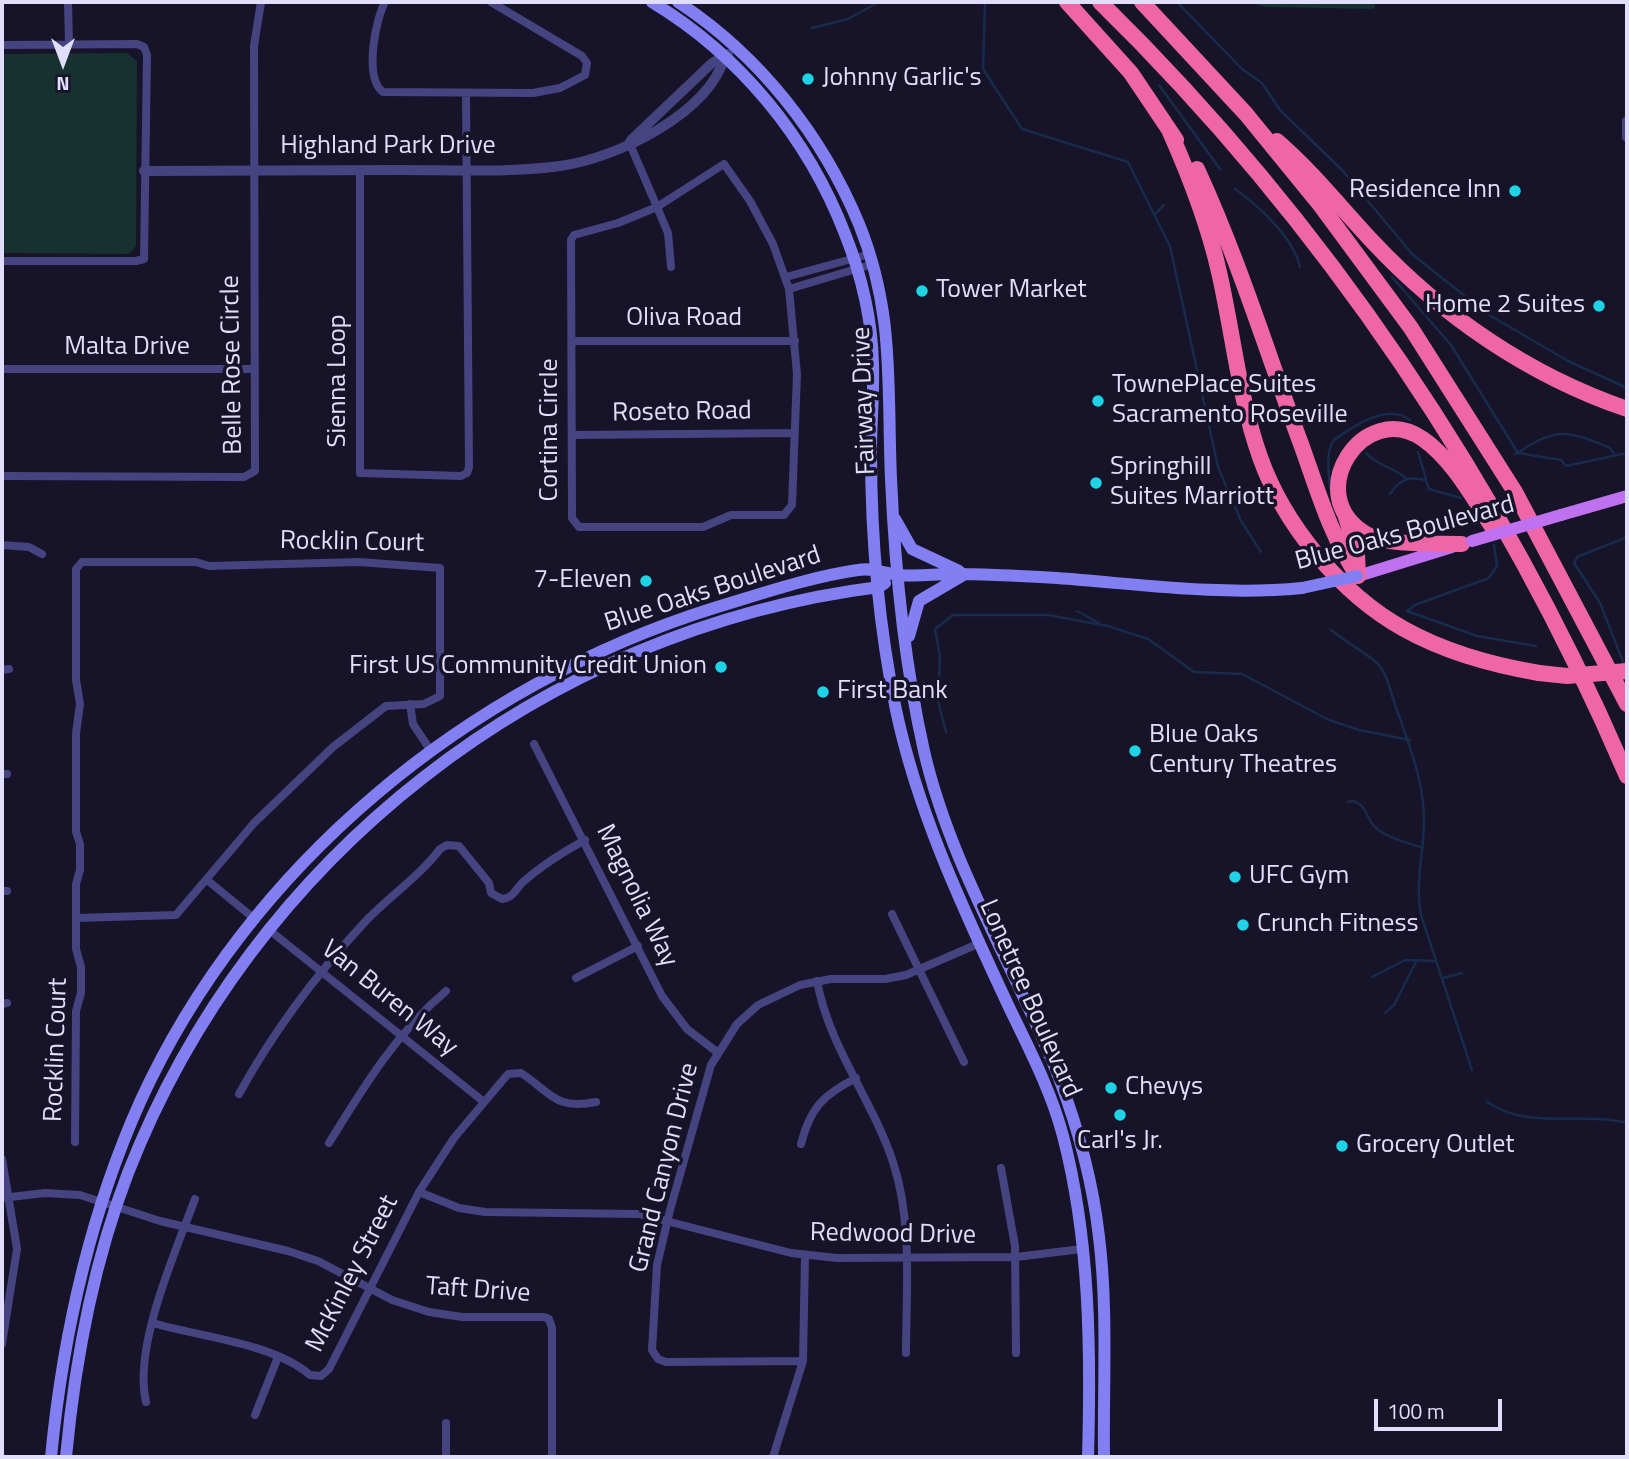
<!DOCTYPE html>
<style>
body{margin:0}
#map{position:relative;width:1629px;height:1459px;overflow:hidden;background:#171328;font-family:"Titillium Web",sans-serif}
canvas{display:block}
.frame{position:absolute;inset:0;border:4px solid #e1defb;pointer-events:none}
.north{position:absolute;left:28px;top:28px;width:70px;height:70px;-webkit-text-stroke:5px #171328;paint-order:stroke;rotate:180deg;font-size:19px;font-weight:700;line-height:28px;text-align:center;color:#e1defb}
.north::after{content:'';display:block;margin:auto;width:24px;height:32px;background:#e1defb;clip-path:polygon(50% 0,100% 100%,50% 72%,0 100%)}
.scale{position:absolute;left:1374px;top:1399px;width:128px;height:32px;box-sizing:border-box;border:4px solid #e1defb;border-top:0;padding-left:9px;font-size:21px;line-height:24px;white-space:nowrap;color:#e1defb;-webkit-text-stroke:5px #171328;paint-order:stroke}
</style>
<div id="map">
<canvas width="1629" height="1459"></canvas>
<div class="frame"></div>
<div class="north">N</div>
<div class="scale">100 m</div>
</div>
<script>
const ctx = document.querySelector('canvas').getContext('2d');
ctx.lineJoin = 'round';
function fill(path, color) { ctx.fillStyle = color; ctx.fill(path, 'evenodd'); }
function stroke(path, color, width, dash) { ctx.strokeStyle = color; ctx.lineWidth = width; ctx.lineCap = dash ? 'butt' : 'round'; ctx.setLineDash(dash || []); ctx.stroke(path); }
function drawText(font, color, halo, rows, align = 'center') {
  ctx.font = font + ' "Titillium Web",sans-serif'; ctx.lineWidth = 7; ctx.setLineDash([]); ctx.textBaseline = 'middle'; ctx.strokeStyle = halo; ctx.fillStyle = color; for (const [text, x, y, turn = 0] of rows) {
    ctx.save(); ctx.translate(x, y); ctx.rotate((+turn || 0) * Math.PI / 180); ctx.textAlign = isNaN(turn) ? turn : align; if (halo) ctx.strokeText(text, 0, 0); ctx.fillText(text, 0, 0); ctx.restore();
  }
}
fill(new Path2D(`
 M1249,2H1376L1374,9L1265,7Z
 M127,53L137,61L136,246L129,254L5,253L2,250V57L5,54Z`), '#173130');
stroke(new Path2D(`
 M985,2L983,69L1022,129L1128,162L1170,246L1218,467L1241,521L1261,552
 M1177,2L1242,69L1262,83L1280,110L1343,171L1412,254L1486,313L1568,361L1627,388
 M812,28L848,19L879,2
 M1159,85L1220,169
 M1235,189C1259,206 1293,237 1300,267
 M1156,213L1164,205
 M1392,277L1451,345L1518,453L1515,454
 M1418,452L1426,479
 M1366,453C1379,467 1393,467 1406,478
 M1518,453L1561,460L1566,466L1627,453
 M1518,453C1555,426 1570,431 1610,448L1614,454
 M1330,488C1329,473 1325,451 1334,440C1352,427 1388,402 1410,420
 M1390,494C1400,479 1409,476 1426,480L1429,489L1461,498
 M1494,545L1497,566L1489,578L1415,605L1407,611L1477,636L1536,646
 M1077,611L1099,623
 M1331,630C1344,641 1371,656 1379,665C1389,677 1391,696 1397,710C1410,748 1425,783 1424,825C1423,856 1415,884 1421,915L1472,1070
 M1624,664L1600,603L1574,563L1577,557L1627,537
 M946,732L938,701L940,657L935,629L953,615H1048L1108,626L1148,639L1194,672L1242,674L1329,720L1359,730L1410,740
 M1348,802L1354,801C1367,806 1366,818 1375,827C1386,838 1409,843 1423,848
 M1372,977L1405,960L1435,961
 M1443,978L1462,973
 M1385,1013L1394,1005L1417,960
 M1487,1102C1530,1131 1580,1111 1627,1123`), '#172c4d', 2.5);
stroke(new Path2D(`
 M68,2L69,45
 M385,2C375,21 364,78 383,92L533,93L560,88L585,75L587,63L582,56L491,2
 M2,45L137,44L144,47L147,55L144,259L136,261H2
 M629,142L657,207L618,223L574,235L571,240L572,518L579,527H703L731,515H784L792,505L797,374L789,289L773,244L750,201L724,164L657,207L668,233L671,267
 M360,170V473L461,476L467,473L469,467L466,93
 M786,277L870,254
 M789,289L873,264
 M572,341H795
 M2,369H253
 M572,435L793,433
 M2,476L244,477L255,471L254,46L261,2
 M2,545L29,547L42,554
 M2,670L9,669
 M410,704L413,724L431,751
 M534,744L662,996L687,1029L717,1052
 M2,774H7
 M207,880L256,920
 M2,891H7
 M892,914L964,1062
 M268,929L484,1102
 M576,978L638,946
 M817,981C829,1047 872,1099 893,1162C913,1223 906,1290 906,1353
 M2,1004L7,1003
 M239,1094C273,1032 315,976 363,924C387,898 419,877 440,849L447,845L459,846L489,883L491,893L502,899C513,898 515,890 523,882C542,865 563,852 585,840
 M75,1142L76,1011L81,993V967L76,949V884L80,870V844L76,832V733L80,704L76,680V569L82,562H196L209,566L359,562L440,568V696L424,704L386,706L333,747L254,823L176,915L76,918
 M329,1143C363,1088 396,1033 446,991
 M801,1144C810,1108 823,1095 856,1078
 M2,1159L17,1249L2,1344
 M1001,1168L1015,1246L1016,1353
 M419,1192L459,1208L485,1212L639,1214L791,1253L837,1258L1016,1257L1082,1249
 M2,1198L45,1193L80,1195L160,1221L288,1251L318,1261L392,1300L429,1312L462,1317H544L549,1319L552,1328V1457
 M153,1323C200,1337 273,1343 310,1375L321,1376L329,1369L419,1192L454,1138L508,1074L521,1073C552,1093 554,1110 596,1102
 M803,1361L666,1362L658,1359L652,1350L657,1265L670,1210L711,1065L737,1024L758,1005L800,985L831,979H885L906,975L980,943
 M146,1402C133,1347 175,1253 195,1199
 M255,1415L278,1357
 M446,1423V1457
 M773,1457L803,1361L805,1256`), '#454481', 8);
stroke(new Path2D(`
 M1627,121V137
 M631,140L712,63L728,54
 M144,171C229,171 315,170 400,170C453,170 508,173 560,166C617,158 709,114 725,56`), '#454481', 10);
stroke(new Path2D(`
 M652,2C740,55 808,138 845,234C861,274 872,321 873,364C874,393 871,422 871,451C871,537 879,627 896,710C918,814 964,910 1008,1005C1028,1047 1051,1090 1063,1136C1090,1239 1091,1351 1088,1457
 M678,2C759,55 822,135 859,224C895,313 887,386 891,479C895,570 904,662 924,751C951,868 1016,968 1059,1078C1078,1128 1093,1184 1099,1237C1108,1309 1103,1385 1104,1457
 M895,519L912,549L959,571
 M909,636L919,601L965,574
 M51,1457C63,1334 89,1216 140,1102C248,865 468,685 714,608C761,594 809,577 858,570C875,567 884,574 900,575C917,577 935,574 952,574C987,574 1022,576 1057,578C1139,584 1219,596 1302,588
 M66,1457C75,1360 93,1264 128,1173C251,857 543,629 879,587L885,583`), '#817ff1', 12);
stroke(new Path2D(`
 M1561,515L1627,496
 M1358,576L1452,547`), '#bf71ef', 12);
stroke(new Path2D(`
 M1067,2L1131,73L1176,140
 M1100,2C1324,221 1504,489 1627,776
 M1142,2L1246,114L1321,206L1411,328L1515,492L1627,704
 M1170,132C1190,177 1208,223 1219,272C1233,333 1239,398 1260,457C1284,525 1341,594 1404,629C1445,652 1492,665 1539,673
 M1277,141C1312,171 1341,208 1372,241C1442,316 1530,376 1627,409
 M1197,169C1238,258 1267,352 1301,444C1317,488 1331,538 1358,576
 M1346,517L1357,554L1358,576
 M1462,544C1436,543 1387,546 1366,534C1300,495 1364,398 1423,439C1453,460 1473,498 1493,528`), '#ee66a8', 16);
stroke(new Path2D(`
 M1302,588L1357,576`), '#817ff1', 12);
stroke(new Path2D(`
 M1472,541L1561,515`), '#bf71ef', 12);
stroke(new Path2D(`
 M1539,673L1567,676L1627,671`), '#ee66a8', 16);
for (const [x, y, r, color] of [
 [808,79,7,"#1fd3e6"],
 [1515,191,7,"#1fd3e6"],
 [922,291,7,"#1fd3e6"],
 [1599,306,7,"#1fd3e6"],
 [1098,401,7,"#1fd3e6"],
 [1096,483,7,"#1fd3e6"],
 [646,581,7,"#1fd3e6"],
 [721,667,7,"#1fd3e6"],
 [823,692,7,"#1fd3e6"],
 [1135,751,7,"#1fd3e6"],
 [1235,877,7,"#1fd3e6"],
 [1243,925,7,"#1fd3e6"],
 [1111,1088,7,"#1fd3e6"],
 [1120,1115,7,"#1fd3e6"],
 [1342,1146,7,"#1fd3e6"]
]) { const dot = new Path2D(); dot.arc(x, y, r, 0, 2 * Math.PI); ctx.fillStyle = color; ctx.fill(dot); stroke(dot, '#171328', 2.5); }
drawText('26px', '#e1defb', '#171328', [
 ["Johnny Garlic's",822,79],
 ["Residence Inn",1501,191,"right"],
 ["Tower Market",936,291],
 ["Home 2 Suites",1585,306,"right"],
 ["TownePlace Suites",1112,386],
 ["Sacramento Roseville",1112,416],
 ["Springhill",1110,468],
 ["Suites Marriott",1110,498],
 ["7-Eleven",632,581,"right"],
 ["First US Community Credit Union",707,667,"right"],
 ["First Bank",837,692],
 ["Blue Oaks",1149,736],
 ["Century Theatres",1149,766],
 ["UFC Gym",1249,877],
 ["Crunch Fitness",1257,925],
 ["Chevys",1125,1088],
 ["Carl's Jr.",1120,1142,"center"],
 ["Grocery Outlet",1356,1146]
], 'left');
drawText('26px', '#e1defb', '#171328', [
 ["Highland Park Drive",388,147],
 ["Oliva Road",684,319],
 ["Malta Drive",127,348],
 ["Belle Rose Circle",233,365,-91],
 ["Sienna Loop",339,381,-90],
 ["Fairway Drive",865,401,-92],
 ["Roseto Road",682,413,-1],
 ["Cortina Circle",551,430,-90],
 ["Blue Oaks Boulevard",1405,534,-15],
 ["Rocklin Court",352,543,1],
 ["Blue Oaks Boulevard",713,590,-18],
 ["Magnolia Way",636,896,64],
 ["Van Buren Way",389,999,39],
 ["Lonetree Boulevard",1029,999,66],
 ["Rocklin Court",57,1050,-88],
 ["Grand Canyon Drive",665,1168,-76],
 ["Redwood Drive",893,1235,1],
 ["McKinley Street",353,1274,-63],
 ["Taft Drive",478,1291,4]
]);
</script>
